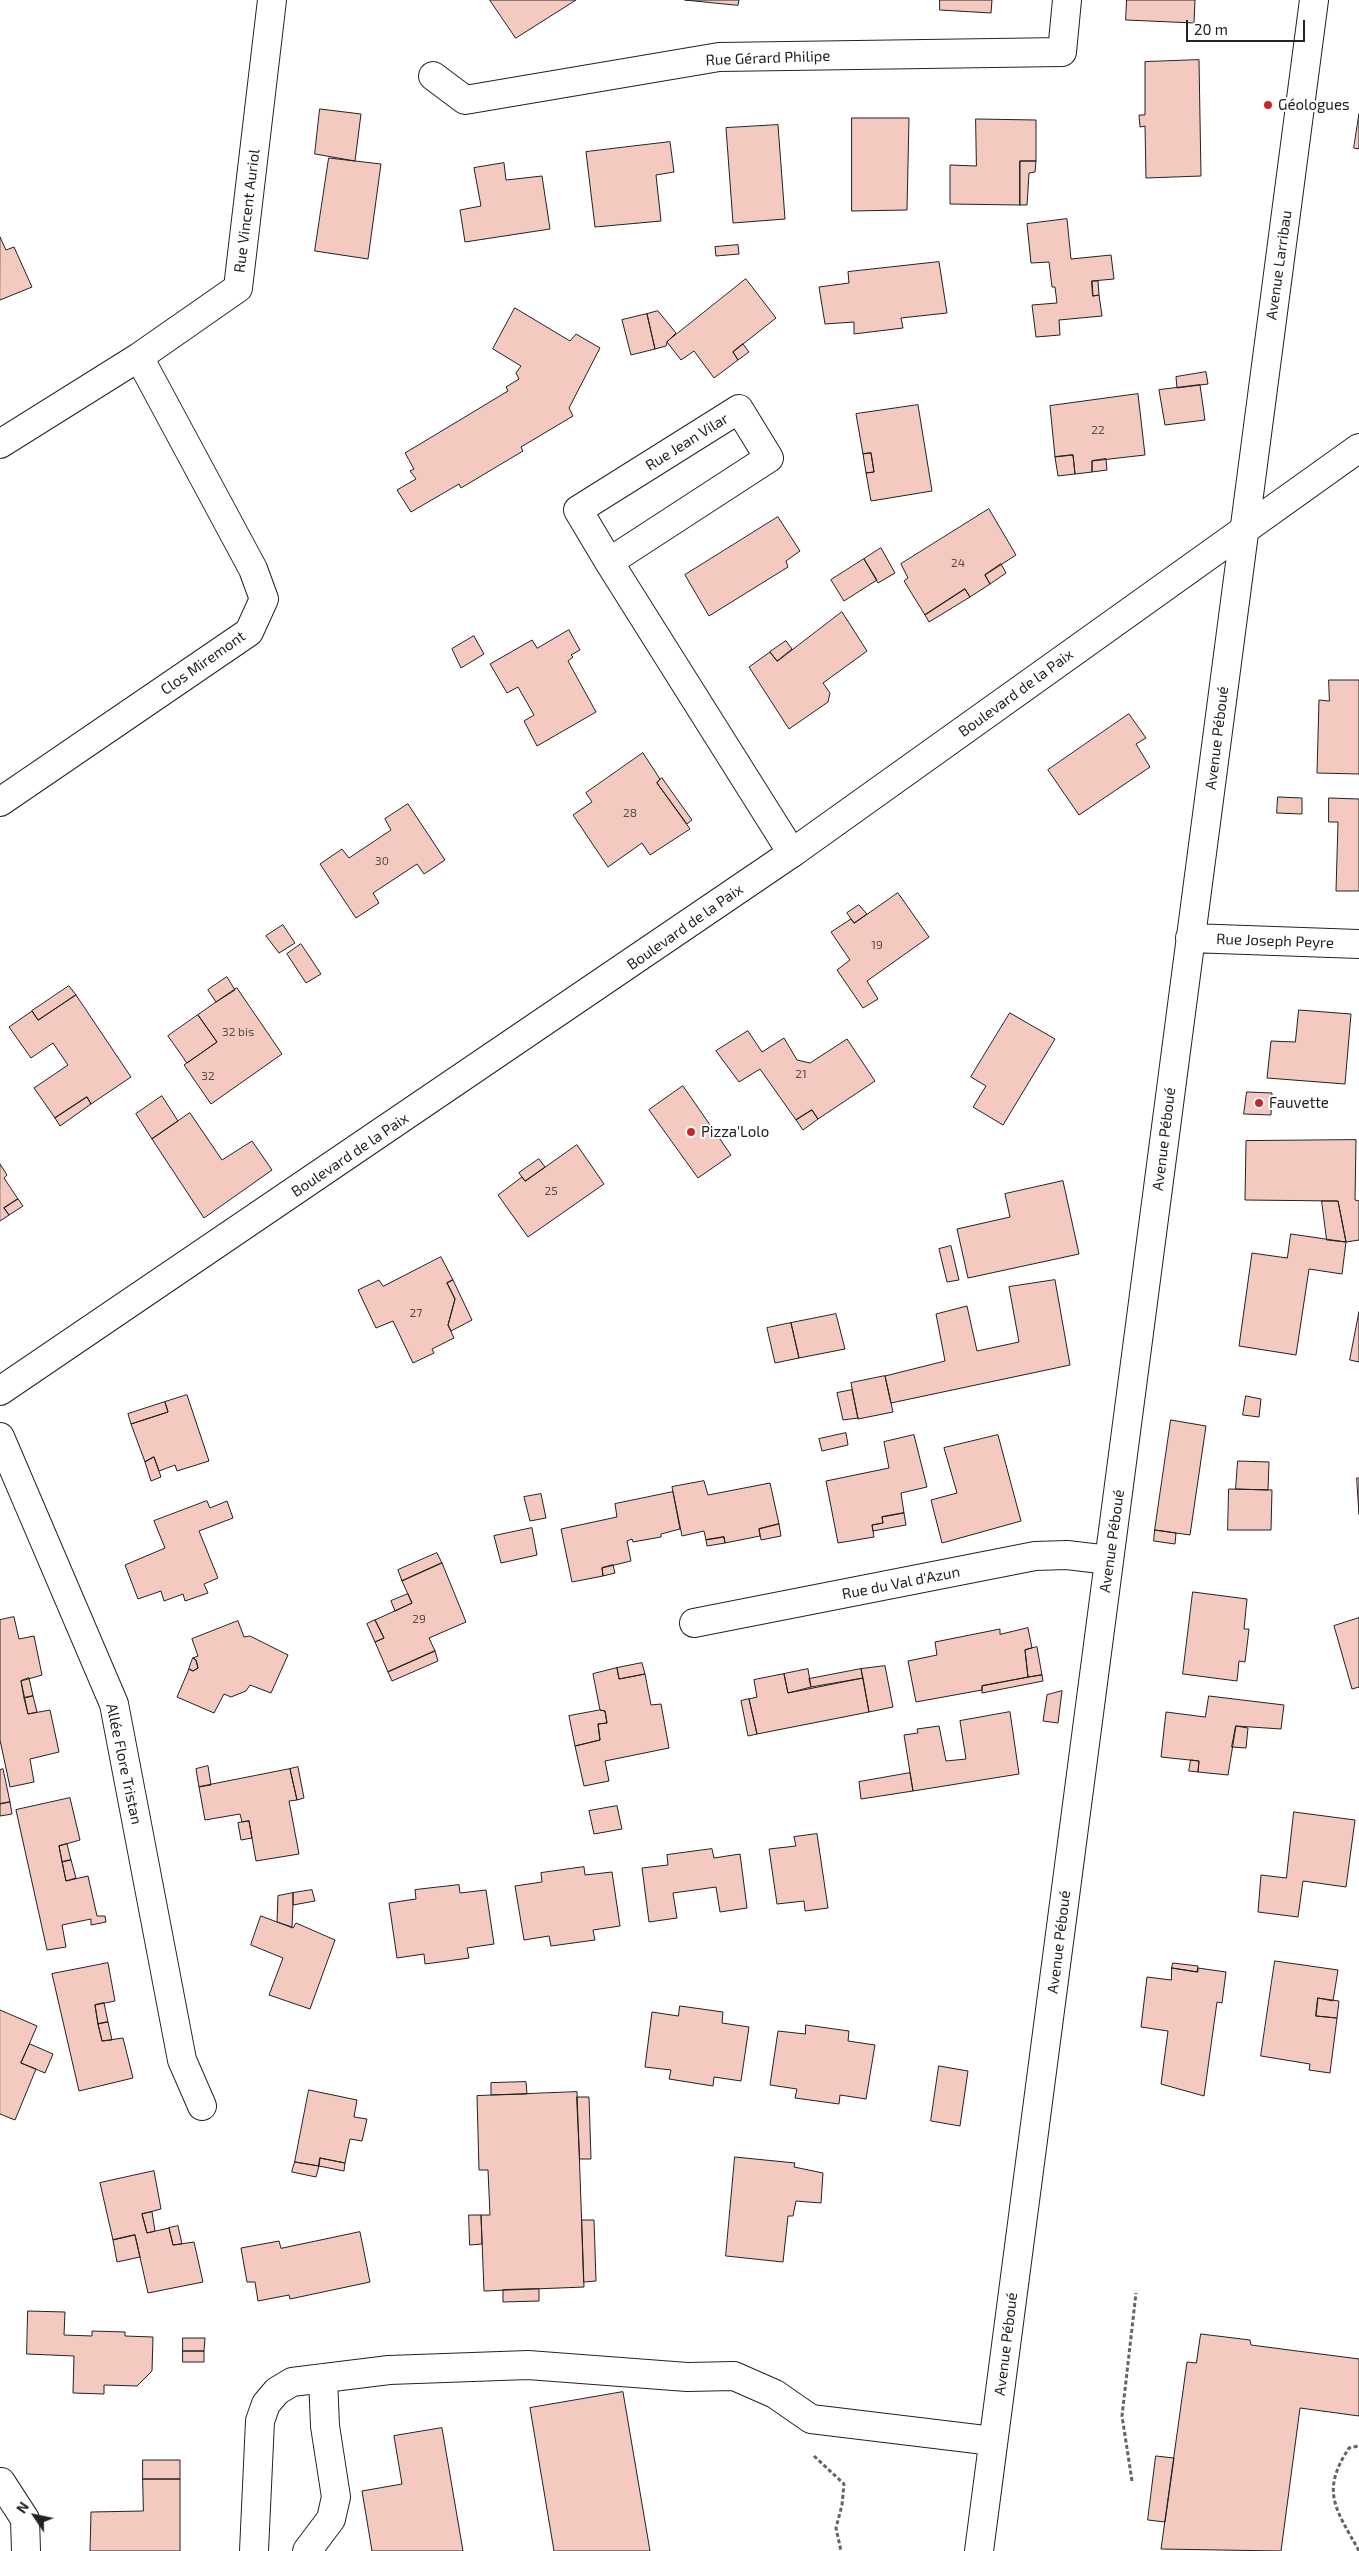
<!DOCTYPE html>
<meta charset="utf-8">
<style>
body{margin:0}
#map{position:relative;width:1359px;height:2551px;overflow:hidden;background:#fff;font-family:"Exo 2",sans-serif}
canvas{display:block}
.north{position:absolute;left:10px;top:2491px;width:50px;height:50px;-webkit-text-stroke:4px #fff;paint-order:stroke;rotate:304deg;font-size:14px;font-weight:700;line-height:20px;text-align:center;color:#222}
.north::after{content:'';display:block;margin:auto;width:18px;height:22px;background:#222;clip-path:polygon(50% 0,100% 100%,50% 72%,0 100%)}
.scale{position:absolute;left:1186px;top:20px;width:119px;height:22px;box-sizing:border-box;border:2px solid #222;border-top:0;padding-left:6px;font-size:15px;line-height:18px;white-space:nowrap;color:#222;-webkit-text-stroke:4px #fff;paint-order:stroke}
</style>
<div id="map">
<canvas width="1359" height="2551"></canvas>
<div class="north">N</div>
<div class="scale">20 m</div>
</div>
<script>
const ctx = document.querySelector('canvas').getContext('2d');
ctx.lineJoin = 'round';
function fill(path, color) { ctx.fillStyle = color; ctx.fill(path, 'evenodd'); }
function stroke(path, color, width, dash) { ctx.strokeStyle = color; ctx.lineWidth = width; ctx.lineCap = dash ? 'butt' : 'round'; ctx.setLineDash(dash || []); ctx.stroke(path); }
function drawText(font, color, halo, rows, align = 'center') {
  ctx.font = font + ' "Exo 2",sans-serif'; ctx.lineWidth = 4; ctx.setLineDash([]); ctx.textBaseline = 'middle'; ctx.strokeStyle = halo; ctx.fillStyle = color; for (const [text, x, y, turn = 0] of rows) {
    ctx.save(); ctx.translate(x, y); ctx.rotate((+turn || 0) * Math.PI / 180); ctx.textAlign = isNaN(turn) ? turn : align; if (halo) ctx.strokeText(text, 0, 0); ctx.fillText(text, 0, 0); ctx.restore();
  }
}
const building = new Path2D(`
 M490,0H576L516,38Z
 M685,0H739L738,5Z
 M940,0H992L991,13L940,10Z
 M1127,0H1195L1194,23L1126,20Z
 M1199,60L1201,176L1146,178L1145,126L1140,127L1139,115H1145V62Z
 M320,109L361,114L355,161L315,154Z
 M1359,114V149L1354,148Z
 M852,118H909L907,210L852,211Z
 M976,119L1036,120V161H1020V205L950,204V165L976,166Z
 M778,125L785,219L733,223L726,128Z
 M670,142L674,172L656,175L661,221L595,227L586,152Z
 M329,158L381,164L368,259L315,251Z
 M1020,161H1036L1035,172L1029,173L1027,205H1020Z
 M504,163L506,180L542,176L550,229L465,242L460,210L481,206L474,168Z
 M1067,219L1071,259L1111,255L1114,279L1092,281L1093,296L1099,295L1102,316L1059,320L1060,335L1036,337L1032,305L1057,303L1055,287H1052L1049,262L1031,263L1027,224Z
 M0,237L6,250L14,247L32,287L0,300Z
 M738,245L739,254L716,256L715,247Z
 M939,262L947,313L901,318L903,328L854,334V322L825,324L819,287L849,283L848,272Z
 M746,279L776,318L733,352L738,360L714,378L694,351L681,360L667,342Z
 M1092,281H1098L1099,295L1093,296Z
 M515,308L570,341L576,334L600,348L569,408L573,416L521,447L523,451L461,488L459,484L411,512L397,490L416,479L410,471L414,469L405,453L508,391L506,387L519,379L516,373L521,366L493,349Z
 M658,311L676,333L667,342L666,346L655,349L647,314Z
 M647,314L655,349L631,355L622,320Z
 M743,344L749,352L738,360L733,352Z
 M1206,372L1208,384L1177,388L1176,377Z
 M1200,385L1205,420L1165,425L1159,390Z
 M1138,394L1145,455L1092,461V472L1075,474L1073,455L1055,457L1050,406Z
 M918,405L932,491L871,501L866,473L874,472L871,453L863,454L856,414Z
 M871,453L874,472L866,473L863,454Z
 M1073,455L1075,474L1058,476L1055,457Z
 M1106,459L1107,470L1092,472V461Z
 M989,509L1016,555L985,575L990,584L970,597L965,589L925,615L904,581L908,578L901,564Z
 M778,517L800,551L786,561L788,567L709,616L685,575Z
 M881,548L895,573L878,583L864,559Z
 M864,559L877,580L844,601L831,580Z
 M1001,564L1006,573L990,584L985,575Z
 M965,589L970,597L929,622L925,615Z
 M842,612L867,651L823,683L830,693L828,702L789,729L749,667L770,652L777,661Z
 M569,630L580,650L571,655L573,657L568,661L596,712L537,746L524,721L534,715L518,687L507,693L490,664L532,640L537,648Z
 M474,636L484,654L461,668L452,649Z
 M786,641L792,649L777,661L770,652Z
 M1329,680H1359V774L1317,773L1319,700L1329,701Z
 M1129,714L1146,738L1136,744L1150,767L1079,815L1048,770Z
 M643,753L660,779L657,783L690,829L650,855L642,843L608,867L573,815L592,802L586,793Z
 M662,778L692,820L687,824L657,783Z
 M1278,797L1302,798V814L1277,813Z
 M1329,798L1359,799V891H1336L1338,822H1329Z
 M408,804L445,860L424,874L417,864L373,893L379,903L356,918L320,864L342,849L349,858L391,830L385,819Z
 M898,893L929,937L867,981L878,999L863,1008L837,970L850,960L831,932L851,919L854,923Z
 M859,905L867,914L854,923L847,913Z
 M283,925L295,943L279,953L266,936Z
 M301,944L321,974L306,983L287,954Z
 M227,977L235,990L216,1002L208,990Z
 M69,986L76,995L38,1020L32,1011Z
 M237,988L282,1054L211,1104L184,1065L217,1042L198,1015Z
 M76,995L131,1077L91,1104L87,1097L55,1118L34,1088L68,1065L53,1043L31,1058L9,1027L32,1011L38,1020Z
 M1299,1010L1351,1014L1345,1084L1267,1078L1271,1041L1295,1042Z
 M1010,1013L1055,1039L1003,1125L973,1107L986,1086L971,1077Z
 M198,1015L217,1042L187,1063L168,1036Z
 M748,1031L762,1052L784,1038L797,1060L810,1063L847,1039L875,1081L818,1119L812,1110L796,1120L760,1069L739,1082L716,1051Z
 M683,1086L731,1155L698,1178L649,1110Z
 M1247,1092L1272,1093L1271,1115L1244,1114Z
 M162,1096L178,1121L152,1139L136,1114Z
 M87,1097L91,1104L60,1126L55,1118Z
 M812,1110L818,1119L803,1130L796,1120Z
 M190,1113L222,1160L252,1141L272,1170L204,1218L152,1139Z
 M1356,1140L1355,1200L1359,1201V1240L1346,1242L1338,1201L1245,1200L1246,1141Z
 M577,1145L604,1184L528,1237L498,1195L522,1177L525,1181Z
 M539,1159L545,1167L525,1181L519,1173Z
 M0,1164L7,1175L4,1178L18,1199L4,1208L9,1215L0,1221Z
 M1063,1181L1079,1254L968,1278L957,1229L1010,1217L1005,1194Z
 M18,1199L23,1206L9,1215L4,1208Z
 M1322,1201H1338L1346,1242L1327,1240Z
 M1291,1234L1346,1242L1342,1274L1309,1269L1296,1355L1239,1346L1252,1253L1287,1258Z
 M951,1246L959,1280L947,1282L939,1249Z
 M441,1257L453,1280L447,1283L455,1299L448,1325L454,1338L432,1349L434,1353L413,1363L393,1321L376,1328L358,1290L379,1280L383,1286Z
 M453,1280L472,1320L451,1331L448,1325L455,1299L447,1283Z
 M1055,1280L1070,1365L891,1403L885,1376L945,1361L936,1314L967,1306L977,1351L1019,1342L1009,1287Z
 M1359,1312V1362L1350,1360Z
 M836,1314L845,1349L799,1358L791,1323Z
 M791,1323L799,1358L775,1363L767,1328Z
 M885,1376L893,1412L858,1419L851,1383Z
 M852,1390L858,1418L843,1420L837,1393Z
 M187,1395L209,1461L177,1471L175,1465L159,1471L154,1457L145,1462L131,1424L168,1412L165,1402Z
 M1246,1396L1261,1399L1259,1417L1243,1415Z
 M165,1402L168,1412L131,1424L128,1414Z
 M1171,1420L1206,1426L1190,1535L1155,1530Z
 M846,1433L848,1445L822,1451L819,1439Z
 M914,1435L927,1487L901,1493L904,1513L882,1517L883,1523L872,1525L874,1537L838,1543L826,1481L889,1468L884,1442Z
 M998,1435L1021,1521L942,1543L931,1500L957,1493L944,1448Z
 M154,1457L161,1477L151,1481L145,1462Z
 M1238,1461L1269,1462L1268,1490L1236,1489Z
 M1357,1478H1359V1514Z
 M704,1481L708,1495L770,1483L779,1524L759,1529L760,1536L725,1543L724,1537L706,1540L704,1531L682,1536L672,1487Z
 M1229,1489L1272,1490L1271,1530H1228Z
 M673,1492L680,1529L661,1534V1537L633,1542L632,1539L627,1541L631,1561L602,1568L603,1576L572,1582L561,1529L617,1517L615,1504Z
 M541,1494L546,1518L530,1521L524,1497Z
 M207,1501L210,1508L227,1501L233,1518L199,1531L218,1578L204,1584L208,1593L185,1601L183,1594L164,1601L161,1591L138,1599L125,1565L165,1548L154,1521Z
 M904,1513L906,1525L873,1531L872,1525L883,1523L882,1517Z
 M779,1524L781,1536L761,1540L759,1529Z
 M532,1528L537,1555L501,1563L494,1536Z
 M1155,1530L1176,1533L1175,1544L1154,1541Z
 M724,1537L725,1543L707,1546L706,1540Z
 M437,1553L442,1563L402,1581L398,1570Z
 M442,1563L466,1622L429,1638L435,1651L388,1672L375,1642L384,1638L375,1620L412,1603L402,1581Z
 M613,1565L615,1573L603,1576L602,1568Z
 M1193,1592L1247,1599L1244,1629H1249L1245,1662L1239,1661L1237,1681L1183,1674Z
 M408,1594L412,1603L395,1611L391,1601Z
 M14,1617L19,1639L34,1636L42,1675L21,1681L28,1714L50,1710L59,1752L30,1759L34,1782L10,1787L0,1740V1620Z
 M1359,1618V1687L1352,1689L1334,1626Z
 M375,1620L384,1638L375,1642L367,1624Z
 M238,1621L244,1637L250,1636L288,1655L271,1693L250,1685L246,1691L231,1697L224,1694L214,1713L177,1697L189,1669L193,1671L198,1668L196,1660L193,1658L198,1656L192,1639Z
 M1028,1628L1032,1648L1025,1650L1028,1677L982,1686V1690L916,1702L908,1661L937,1655L935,1642L1000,1629V1634Z
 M1037,1647L1042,1675L1028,1677L1025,1650Z
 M435,1651L438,1661L392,1681L388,1672Z
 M193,1658L196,1660L198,1668L193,1671L189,1669Z
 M642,1663L645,1674L619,1679L617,1668Z
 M885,1666L893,1707L869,1712L861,1669Z
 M617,1668L619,1679L645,1674L651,1705L661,1704L669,1748L605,1761L609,1781L584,1786L575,1746L600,1740L598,1724L607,1723L605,1711L600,1710L593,1674Z
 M808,1669L811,1687L788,1693L784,1674Z
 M861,1669L863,1678L811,1687L809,1679Z
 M784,1674L788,1693L863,1678L869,1712L757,1734L749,1699L757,1697L754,1680Z
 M1042,1675L1043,1681L982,1693V1686Z
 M29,1678L33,1696L24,1698L21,1681Z
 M1062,1691L1058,1723L1043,1721L1047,1695Z
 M33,1696L37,1712L28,1714L24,1698Z
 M1209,1696L1284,1705L1281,1729L1236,1726L1228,1775L1198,1772L1199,1761L1161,1757L1166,1712L1205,1717Z
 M749,1699L757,1734L748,1736L741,1701Z
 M600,1710L605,1711L607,1723L598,1724L600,1740L575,1746L569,1716Z
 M1010,1712L1019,1774L913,1791L904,1735L918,1733L917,1729L939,1726L946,1761L966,1759L960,1721Z
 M1236,1726L1248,1728L1246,1748L1232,1747Z
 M1191,1760L1199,1761L1198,1772L1189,1771Z
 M208,1766L211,1785L199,1787L196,1769Z
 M298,1767L304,1798L297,1800L290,1769Z
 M3,1769L10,1802L0,1804V1770Z
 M290,1769L297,1800L289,1801L299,1854L256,1861L249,1821L242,1822L240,1814L205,1820L199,1787Z
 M910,1773L913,1791L861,1799L859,1782Z
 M70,1798L80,1840L59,1846L66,1881L88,1876L97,1916H105L106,1922L91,1925V1919L62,1925L66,1947L47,1950L16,1810Z
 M10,1802L12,1814L0,1816V1804Z
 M617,1806L622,1829L594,1834L589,1811Z
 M1294,1812L1355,1820L1346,1887L1303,1881L1298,1917L1258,1912L1261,1875L1286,1878Z
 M249,1821L252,1838L241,1840L238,1823Z
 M817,1834L828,1908L805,1911L804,1901L777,1904L769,1849L796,1846L794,1837Z
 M67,1844L71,1860L62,1862L59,1846Z
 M712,1849L714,1858L740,1854L747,1908L720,1912L716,1887L673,1893L677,1918L649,1922L642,1868L668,1865L667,1855Z
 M71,1860L76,1878L66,1881L62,1862Z
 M584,1867L585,1875L612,1872L620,1926L593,1930L595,1940L551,1946L549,1936L524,1940L515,1886L542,1882L541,1873Z
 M459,1885L460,1893L486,1890L494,1944L467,1948L469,1958L425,1964L424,1954L397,1958L389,1903L416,1899L415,1890Z
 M312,1890L315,1901L293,1905V1893Z
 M293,1893V1905L292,1927L277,1922L278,1896Z
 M261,1916L293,1928L296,1923L335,1940L310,2009L269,1995L283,1958L251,1945Z
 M1275,1961L1338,1970L1333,2001L1318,1998L1316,2016L1337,2018L1330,2073L1309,2070L1310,2064L1261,2056Z
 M108,1963L115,2001L95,2005L98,2024L102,2041L123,2038L133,2078L79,2091L52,1974Z
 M1173,1963L1198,1966L1197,1972L1172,1968Z
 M1172,1968L1198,1972V1968L1226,1972L1222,2003L1217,2002L1204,2096L1161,2084L1168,2031L1141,2027L1147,1977L1171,1980Z
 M1318,1998L1339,2001L1337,2018L1316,2016Z
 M104,2003L108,2022L98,2024L95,2005Z
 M680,2006L723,2012L722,2023L749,2027L741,2081L714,2077L713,2086L669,2079L671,2070L645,2067L652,2012L678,2016Z
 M0,2010L37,2026L21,2063L36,2069L15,2120L0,2114Z
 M108,2022L112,2040L102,2041L98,2024Z
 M806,2025L849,2031L848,2041L875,2045L866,2099L840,2095L839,2104L795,2098L797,2089L770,2085L778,2031L805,2034Z
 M30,2044L53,2054L45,2073L21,2063Z
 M939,2066L968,2071L960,2126L931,2121Z
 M526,2082L527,2094L491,2095V2083Z
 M309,2090L357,2100L354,2117L367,2119L362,2141L350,2139L345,2163L320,2158L319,2166L295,2162Z
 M577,2092L584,2287L484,2291L481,2215H490L488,2170H479L477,2096Z
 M577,2097H589L591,2159H580Z
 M735,2157L795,2163L794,2167L823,2173L821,2203L796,2201L793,2216H788L783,2262L726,2256Z
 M320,2158L345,2163L344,2171L319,2166Z
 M295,2162L319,2166L316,2177L292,2172Z
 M154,2171L161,2209L142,2214L147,2233L169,2228L173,2245L194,2242L203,2282L148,2293L135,2235L113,2240L100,2183Z
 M152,2212L155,2231L147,2233L142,2214Z
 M469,2215H481L482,2244L470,2245Z
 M582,2220H594L596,2281L584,2282Z
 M178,2226L182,2244L173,2245L169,2228Z
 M360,2232L370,2282L290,2299L289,2295L258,2301L255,2282H247L241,2248L279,2241L281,2248Z
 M135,2235L140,2257L117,2262L113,2240Z
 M539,2289V2301L503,2302V2290Z
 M28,2311L65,2312L64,2335L92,2336V2331L125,2332V2336L153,2337L152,2371L137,2386L104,2385V2394L73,2393L74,2356L27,2354Z
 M1201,2334L1250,2340L1251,2345L1359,2359V2416L1300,2408L1281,2551L1161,2549L1187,2362L1196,2363Z
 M183,2338H205L204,2351H183Z
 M183,2351H204V2362H183Z
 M623,2392L650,2551H554L530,2408Z
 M442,2428L463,2551H372L362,2491L402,2484L394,2436Z
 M1156,2456L1174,2458L1165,2522L1148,2520Z
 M143,2460H180V2479H143Z
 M143,2479H180V2551H90L91,2512L143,2511Z`);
fill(building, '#f3c9c0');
stroke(building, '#222', 1);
const minor = new Path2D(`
 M433,76L465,100L719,57L1062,52L1067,0
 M0,444L139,357L238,288L272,0
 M609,562L578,510L739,409L769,458L609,562L792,853
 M0,802L249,632L264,599L253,569L139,357
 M1190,938L1359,944
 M0,1437L114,1704L182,2060L202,2106
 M694,1623L1035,1556L1067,1555L1109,1560
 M1,2482L25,2519L26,2551
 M254,2551L260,2421L266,2404L277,2391L292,2382L389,2370L528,2365L687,2377L734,2376L775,2394L811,2419L993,2441
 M307,2551L331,2519L336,2497L325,2426L323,2378
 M979,2551L1314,0`);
const major = new Path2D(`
 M0,1391L792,853L1359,448`);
stroke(minor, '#222', 30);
stroke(major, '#222', 30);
stroke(new Path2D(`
 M814,2456L844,2484L842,2505L836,2528L841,2551
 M1132,2481L1122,2416L1136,2293
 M1359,2551C1336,2509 1320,2492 1349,2448L1359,2446`), '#646464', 3, [4, 2.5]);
stroke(minor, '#fff', 28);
stroke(major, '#fff', 28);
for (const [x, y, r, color] of [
 [1268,105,5,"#c62828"],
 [1259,1103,5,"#c62828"],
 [691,1132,5,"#c62828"]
]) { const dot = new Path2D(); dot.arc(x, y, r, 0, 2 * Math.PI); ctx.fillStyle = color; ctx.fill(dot); stroke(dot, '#fff', 2); }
drawText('12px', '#564c4a', null, [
 ["22",1098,430],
 ["24",958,563],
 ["28",630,813],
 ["30",382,861],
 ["19",877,945],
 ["32 bis",238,1032],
 ["21",801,1074],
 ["32",208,1076],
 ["25",551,1191],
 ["27",416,1313],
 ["29",419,1619]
]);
drawText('15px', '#222', '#fff', [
 ["Rue Gérard Philipe",768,58,-2],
 ["Rue Vincent Auriol",247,211,-83],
 ["Avenue Larribau",1279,265,-82],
 ["Rue Jean Vilar",687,442,-32],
 ["Clos Miremont",203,663,-35],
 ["Boulevard de la Paix",1016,693,-36],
 ["Avenue Péboué",1217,738,-83],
 ["Boulevard de la Paix",685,927,-35],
 ["Rue Joseph Peyre",1275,941,2],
 ["Avenue Péboué",1164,1139,-83],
 ["Boulevard de la Paix",350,1155,-34],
 ["Avenue Péboué",1112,1541,-82],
 ["Rue du Val d'Azun",901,1583,-11],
 ["Allée Flore Tristan",124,1764,78],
 ["Avenue Péboué",1059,1942,-83],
 ["Avenue Péboué",1006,2344,-83]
]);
drawText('15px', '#222', '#fff', [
 ["Géologues",1278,105],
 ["Fauvette",1269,1103],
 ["Pizza'Lolo",701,1132]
], 'left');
</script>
